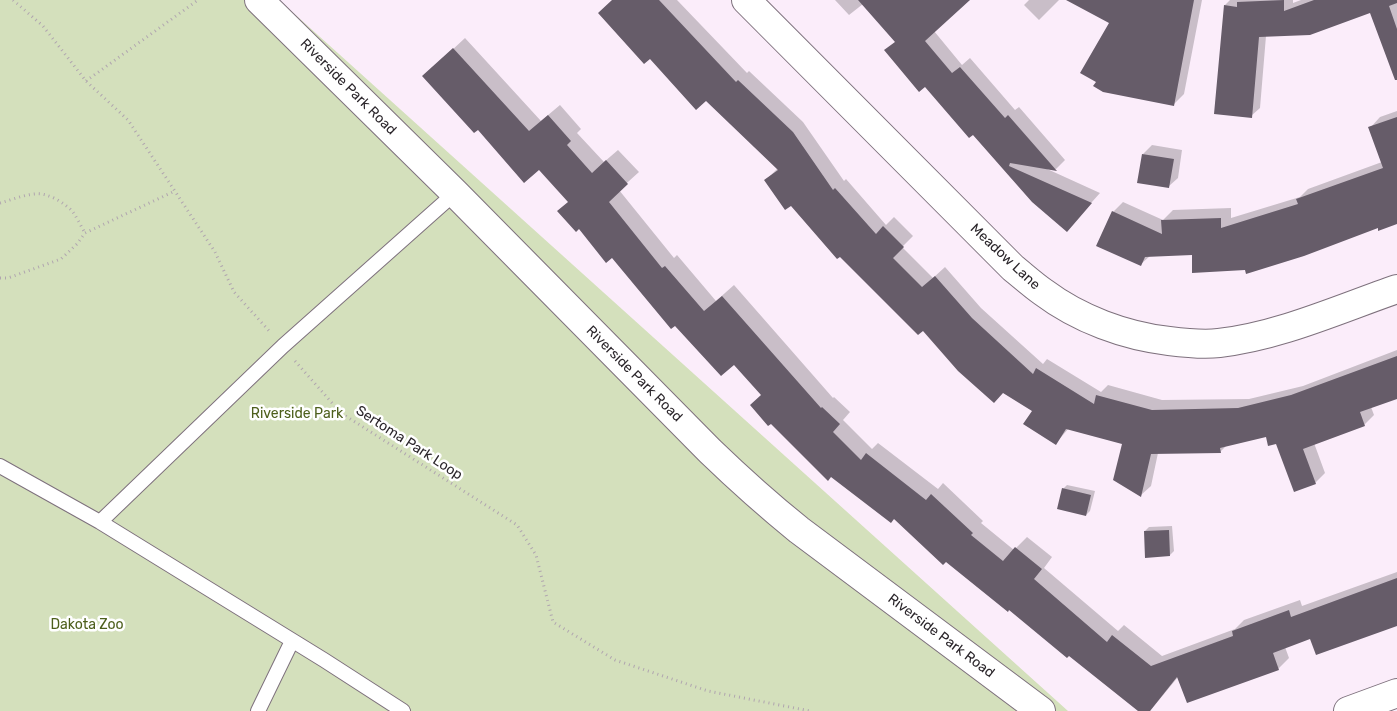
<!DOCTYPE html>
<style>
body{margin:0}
canvas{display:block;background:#fbedfa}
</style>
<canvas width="1397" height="711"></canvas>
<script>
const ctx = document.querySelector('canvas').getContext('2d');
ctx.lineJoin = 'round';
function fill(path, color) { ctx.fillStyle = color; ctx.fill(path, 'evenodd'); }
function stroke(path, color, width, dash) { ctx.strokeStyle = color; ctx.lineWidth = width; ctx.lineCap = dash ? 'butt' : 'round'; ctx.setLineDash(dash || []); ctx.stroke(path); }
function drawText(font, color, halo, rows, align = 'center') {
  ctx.font = font + ' Rubik,sans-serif'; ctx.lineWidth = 5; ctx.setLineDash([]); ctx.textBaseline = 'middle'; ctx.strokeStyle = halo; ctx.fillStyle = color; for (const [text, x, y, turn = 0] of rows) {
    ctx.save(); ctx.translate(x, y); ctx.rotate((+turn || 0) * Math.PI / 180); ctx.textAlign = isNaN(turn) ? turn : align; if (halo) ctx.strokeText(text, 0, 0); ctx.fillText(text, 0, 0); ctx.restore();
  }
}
fill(new Path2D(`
 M0,0H279L1068,711H0Z`), '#d4e0bc');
fill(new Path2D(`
 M613,0H677L747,73L749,71L803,122L844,181L846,179L886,225L894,217L913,236L902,247L933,278L945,267L981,308L1043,364L1047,359L1101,392L1108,385L1162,400L1249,399L1303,386L1397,350V397L1371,407L1374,415L1364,425L1314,443L1325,473L1315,483L1277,442L1267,436L1227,445L1220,452L1158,453L1151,486L1141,495L1124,443L1069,428L1056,443L1034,410L923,329L766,180L778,168Z
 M835,0H968L934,31L962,65L970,58L1015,110L1019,107L1065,160L1056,169L1045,168L1100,193L1067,230L925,86L886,51L896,41L863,4L849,15Z
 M1029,0H1059L1039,20L1024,5Z
 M1069,0H1202L1184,94L1174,104L1111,22Z
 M1230,0H1293V3L1301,0H1397V53L1371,12L1266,36L1260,108L1251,116L1225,5Z
 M465,38L541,121L560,105L581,129L577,133L604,162L618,150L639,172L619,190L674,258L677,255L716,301L734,285L833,398L834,397L850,412L843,420L872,449L878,443L938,489L943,483L983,521L981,523L1014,550L1027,537L1052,557L1044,568L1118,631L1124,625L1162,656L1235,629L1244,620L1300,600L1302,606L1397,572V624L1311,638L1285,647L1289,658L1278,669L1178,677L1150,711H1140L762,394L734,363L569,201L539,168L435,66Z
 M1397,111V223L1378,227L1246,269L1193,254L1150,256L1141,264L1113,212L1123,202L1163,220L1173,210L1231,208V218L1300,197L1308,189L1382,162L1370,128L1380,117Z
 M1152,145L1182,150L1178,178L1169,186L1143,154Z
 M1067,485L1095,491L1090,511L1086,515L1063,489Z
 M1172,526L1174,551L1170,555L1145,531L1149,527Z`), '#0003');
fill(new Path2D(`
 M612,0H659L736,82L738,80L793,132L833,190L835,188L876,234L883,226L904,247L893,258L922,287L935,276L972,318L1033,374L1036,368L1094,404L1096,395L1152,410L1238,408L1291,395L1397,356V399L1360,412L1365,426L1303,449L1316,484L1294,492L1276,444L1268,446L1266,437L1220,448L1221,453L1151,454L1141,497L1113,480L1122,444L1066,429L1056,445L1023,424L1032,411L1003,393L994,403L958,371L923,331L918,335L840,257L837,259L791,206L785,210L764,180L778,170L706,101L696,110L650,59L644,64L598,13Z
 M858,0H970L925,41L952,73L960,67L1005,118L1008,115L1057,171L1010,163L1009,166L1092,203L1067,232L1032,202L973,135L969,138L925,87L919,92L884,50L895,42Z
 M1066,0H1194L1174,106L1103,92L1093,86L1096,82L1080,73L1109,23Z
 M1284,0V11L1314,0H1397V3L1389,6L1397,29V80H1395L1370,13L1310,35L1259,37L1252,118L1214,114L1224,5L1237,7V2Z
 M453,48L529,131L548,115L571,141L567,145L592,173L606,160L628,184L609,202L662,268L665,266L704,311L722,296L821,408L822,407L840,424L833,432L861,460L866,453L926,500L931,494L973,533L971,535L1003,561L1015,547L1042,569L1034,579L1107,642L1112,635L1151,666L1233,636L1232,631L1289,610L1291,617L1397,578V626L1316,655L1310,639L1273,653L1279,670L1187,703L1177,677L1150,711H1138L1069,656L1067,658L1009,610L1008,612L946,562L943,565L894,519L891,523L831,477L828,481L771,424L768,426L750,405L761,395L734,365L721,376L675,326L671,329L612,258L606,263L579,229L576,232L557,211L568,202L539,170L524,183L478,130L474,133L422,76Z
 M1397,117V224L1378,231V228L1304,256L1246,274L1245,270L1192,273V255L1145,257L1141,266L1096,246L1112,211L1162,234L1161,220L1221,218V228L1298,204L1296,199L1383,168L1368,127Z
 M1142,154L1174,159L1169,188L1137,183Z
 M1062,488L1091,495L1086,516L1057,509Z
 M1169,530L1170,556L1145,558L1144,531Z`), '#665c69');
const lane = new Path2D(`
 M0,466L100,522L324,660L403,711
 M100,522L283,346L455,193
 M258,711L292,641`);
const street = new Path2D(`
 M746,0L1013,268C1023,276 1033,285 1043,292C1079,319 1125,336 1169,341C1185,343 1203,345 1219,343C1280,336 1339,309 1397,289`);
const secondary = new Path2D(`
 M259,0L455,193L710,451C739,479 768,505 799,530L1041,711
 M1348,711L1397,693`);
stroke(lane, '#7e717d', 16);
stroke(street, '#7e717d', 30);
stroke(secondary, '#7e717d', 30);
stroke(new Path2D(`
 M13,0L43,26L86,81L128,120L215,252L234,292L271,333
 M86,81L198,0
 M0,203C11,200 23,195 35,194C47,192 65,203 73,212C77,218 81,226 85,233
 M0,278H8L61,259L77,244L85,233L175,191
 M295,361L341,413L517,525L536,555L553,622L615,660L708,691L810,711`), '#b0a5af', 3, [1, 4]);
stroke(lane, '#fff', 14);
stroke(street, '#fff', 28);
stroke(secondary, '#fff', 28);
drawText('14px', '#2b262b', '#fff', [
 ["Riverside Park Road",348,87,45],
 ["Meadow Lane",1005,257,43],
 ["Riverside Park Road",634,374,45],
 ["Sertoma Park Loop",409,443,33],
 ["Riverside Park Road",941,636,37]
]);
drawText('14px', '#4d5f1c', '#fff', [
 ["Riverside Park",297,414],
 ["Dakota Zoo",87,625]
]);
</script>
